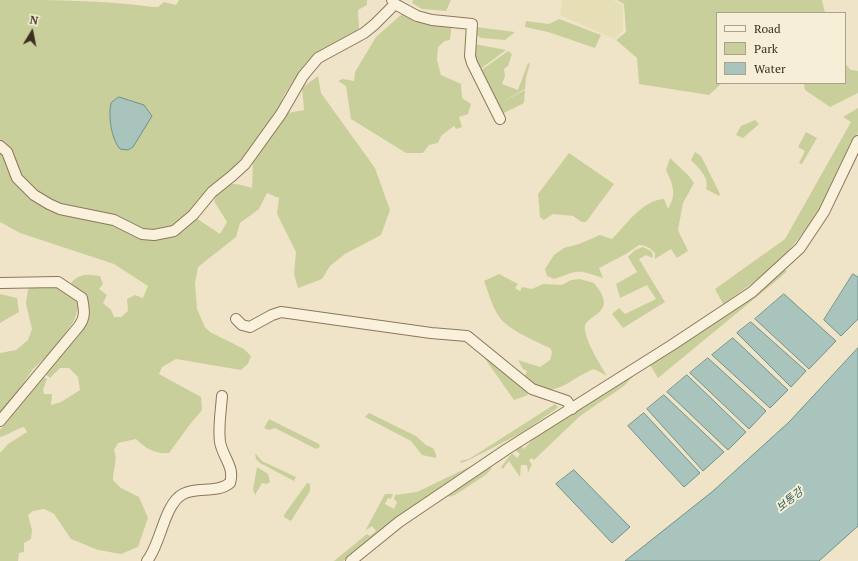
<!DOCTYPE html>
<meta charset="utf-8">
<style>
body{margin:0}
#map{position:relative;width:858px;height:561px;overflow:hidden;background:#f0e4c8;font-family:"PT Serif",serif}
canvas{display:block}
.legend{position:absolute;left:716px;top:12px;width:130px;height:72px;box-sizing:border-box;background:#f7eed8;border:1px solid #ada18e;margin:0;padding:5px 7px;list-style:none;font-size:12px;color:#3d2e20}
.legend li{display:flex;align-items:center;gap:8px;height:20px}
.legend b{width:20px;border:1px solid #ada18e}
.north{position:absolute;left:12px;top:12px;width:40px;height:40px;-webkit-text-stroke:3px #f7eed8;paint-order:stroke;rotate:10deg;font-size:11px;font-weight:700;line-height:16px;text-align:center;color:#3d2e20}
.north::after{content:'';display:block;margin:auto;width:14px;height:18px;background:#3d2e20;clip-path:polygon(50% 0,100% 100%,50% 72%,0 100%)}
</style>
<div id="map">
<canvas width="858" height="561"></canvas>
<ul class="legend">
<li><b style="height:5px;background:#faf1dc"></b>Road</li>
<li><b style="height:11px;background:#c9cf9b"></b>Park</li>
<li><b style="height:11px;background:#a9c4bc"></b>Water</li>
</ul>
<div class="north">N</div>
</div>
<script>
const ctx = document.querySelector('canvas').getContext('2d');
ctx.lineJoin = 'round';
function fill(path, color) { ctx.fillStyle = color; ctx.fill(path, 'evenodd'); }
function stroke(path, color, width, dash) { ctx.strokeStyle = color; ctx.lineWidth = width; ctx.lineCap = dash ? 'butt' : 'round'; ctx.setLineDash(dash || []); ctx.stroke(path); }
function drawText(font, color, halo, rows, align = 'center') {
  ctx.font = font + ' "PT Serif","Noto Sans KR",serif'; ctx.lineWidth = 4; ctx.setLineDash([]); ctx.textBaseline = 'middle'; ctx.strokeStyle = halo; ctx.fillStyle = color; for (const [text, x, y, turn = 0] of rows) {
    ctx.save(); ctx.translate(x, y); ctx.rotate((+turn || 0) * Math.PI / 180); ctx.textAlign = isNaN(turn) ? turn : align; if (halo) ctx.strokeText(text, 0, 0); ctx.fillText(text, 0, 0); ctx.restore();
  }
}
fill(new Path2D(`
 M562,0H613L623,5V31L614,39L560,15Z`), '#e6deb5');
fill(new Path2D(`
 M0,0C49,0 105,0 153,7H158L164,2L176,5L179,0H367V5L358,10L359,29L317,52L305,64L284,95L278,109L252,147L235,166L206,191L191,212L171,229L155,232L142,230L62,205L37,191L19,174L0,142Z
 M413,0H451L446,11L422,9L412,3Z
 M617,0H822L825,13H717V83H722L709,95L639,84L637,58L616,40L626,32L624,4Z
 M402,14L422,21L452,24L450,40L445,41L438,47L437,60L441,75L461,84L462,98L471,104L468,114L459,117L462,127L456,129L454,126L441,136L438,143L429,145L423,153H406L351,119L346,86L338,81L343,79L354,81L355,72L376,37Z
 M559,19L601,35L595,48L548,32L525,27L526,21L549,24Z
 M476,27L515,32L505,40L481,38L475,34Z
 M476,45H480L506,50L479,70L474,60V46Z
 M508,51L512,54L508,66L504,69L505,76L502,84L518,90L528,63L530,64L526,77L525,89L501,103L525,90L524,103L502,114L480,71Z
 M845,64L851,70L858,71V93L830,107L805,90L804,83H845Z
 M318,76L321,93L375,168L390,210L381,235L345,254L330,266L322,279L298,288L294,274L296,252L277,214L279,198L267,193L259,209L240,223L236,237L198,267L195,283L197,309L205,327L210,332L244,349L251,356L248,364L241,370L176,359L162,367L159,374L201,397L202,410L191,423L169,453C155,454 146,449 136,439L118,443L114,450C118,458 113,471 113,480L121,488L139,497L148,518L138,547L121,554L98,550L71,539L54,514L44,509L33,511L28,515L32,530L31,539L24,543V552L19,553L18,561H0V453L8,444L27,432L24,427C15,429 9,435 0,437V430C15,413 27,393 41,375L47,379L43,390L44,394H52L51,405L61,402L80,390L78,377L69,368H60L50,378L44,373L48,367C73,341 110,317 71,283C80,273 87,274 100,276L103,284L99,289L107,295L103,303L111,310L114,317H121L128,311L127,299L135,295L143,298L148,286L114,264L20,233L0,222V152L5,160L10,174L23,190L157,239C175,239 184,230 196,218L220,234L227,222L214,201C221,180 234,182 252,188L253,159L288,113L304,110L302,88Z
 M858,108C858,115 858,123 858,130C857,141 844,160 839,171C810,234 780,266 723,304L715,289L785,239L851,122L843,117Z
 M755,120L759,124L743,138L736,135L741,126Z
 M806,132L817,138L802,164L799,163L805,151L798,147Z
 M695,152L701,156L720,194L719,196L706,189C710,177 698,168 691,160Z
 M569,153L614,184L586,222H582L573,216L553,214L544,220L540,217L538,194Z
 M670,158L689,176L694,183L683,203L678,230L688,251L677,258L671,249L655,259V253C650,248 646,245 639,245L626,254L599,268L603,278C576,269 580,270 554,279L547,276L545,269L554,255L564,248L579,244L600,235L612,239C626,225 642,200 664,199L668,209C677,194 673,185 666,170Z
 M643,247L651,251L653,255L652,258L646,255L639,259L665,302L623,328L612,314L619,308L625,314L656,299L647,285L620,298L616,284L637,272L628,257L635,250Z
 M784,269L787,271L782,276L658,378L649,363Z
 M499,274L518,284L515,288L520,291L522,287L532,289L543,284L562,285L571,280L580,279L594,283C621,315 584,314 585,328C585,341 600,364 607,376L594,369C564,381 557,402 523,379L527,371L523,369L518,360L540,367L550,360L552,352L550,348C537,342 509,330 500,318C492,307 489,294 484,281Z
 M43,285L61,287L76,297L78,308L74,321L54,349L33,369L0,416V353L16,350L28,340L32,329L26,304L28,289Z
 M0,294L17,298L19,312L0,323Z
 M430,336L468,339L523,385L528,395L514,400L483,356L467,341Z
 M636,373L624,386L580,416L534,460L531,458L529,461L532,464L528,473L527,465H521L520,477L509,461L503,469L501,467L512,453L517,458L520,454L515,450L521,446L524,449L537,435Z
 M555,404L558,407L556,409L523,432L469,460L461,463L460,461L469,459L494,443Z
 M369,413L416,436L426,445L433,448L436,454V458L422,455L411,441L365,417Z
 M269,419L319,444L320,447L316,449L275,428L269,430L264,428Z
 M255,453L262,461L296,477L294,481L260,463L256,459Z
 M490,465L492,468L487,474L455,495L449,497L446,493Z
 M471,466L407,510L343,561H334L367,534L370,536L376,531L372,526L365,531L385,494H393L391,499L388,498L385,504L394,509L397,502L394,499L395,495L417,492Z
 M257,467L268,474L270,482L267,484L262,483L255,495L253,489Z
 M307,483L310,484V491L291,521L284,517V515Z`), '#c9cf9b');
const water = new Path2D(`
 M119,97L144,105L152,116L133,147L128,150L120,149C111,139 108,115 111,103Z
 M853,274L858,277V319L841,336L824,320Z
 M784,294L836,341L809,369L755,319Z
 M751,322L806,371L791,387L737,333Z
 M733,338L788,390L770,408L712,355Z
 M858,348V526L819,561H625L713,491L789,422Z
 M708,358L766,411L749,429L690,373Z
 M687,375L746,432L728,450L667,392Z
 M664,395L724,452L703,471L647,409Z
 M644,413L700,473L684,487L628,426Z
 M574,470L630,527L612,543L556,484Z`);
fill(water, '#a9c4bc');
stroke(water, '#6f938a', 1);
const minor = new Path2D(`
 M395,4L417,16L432,20L472,24L470,56L472,63L500,119
 M0,146L7,152L17,178L34,195L49,204L60,209L114,220L142,234L154,235L174,231L193,215L212,192L232,176L245,164L281,114L303,76L318,58L364,33L374,25L395,4L392,0
 M0,283L58,282L82,298C84,309 86,317 79,326L0,421
 M236,319L242,325L250,327L272,315L281,312L431,333L467,336L532,389L567,401L572,409
 M147,561C161,544 164,504 183,494C198,486 216,494 230,483C235,467 223,458 220,442C218,427 221,411 222,396
 M351,561L399,522L507,449L672,345L752,292L800,248L824,212L858,141`);
stroke(minor, '#8d765c', 12);
stroke(minor, '#faf1dc', 10);
drawText('italic 11px', '#2f5d5a', '#f7eed8', [
 ["보통강",790,500,-39]
]);
</script>
